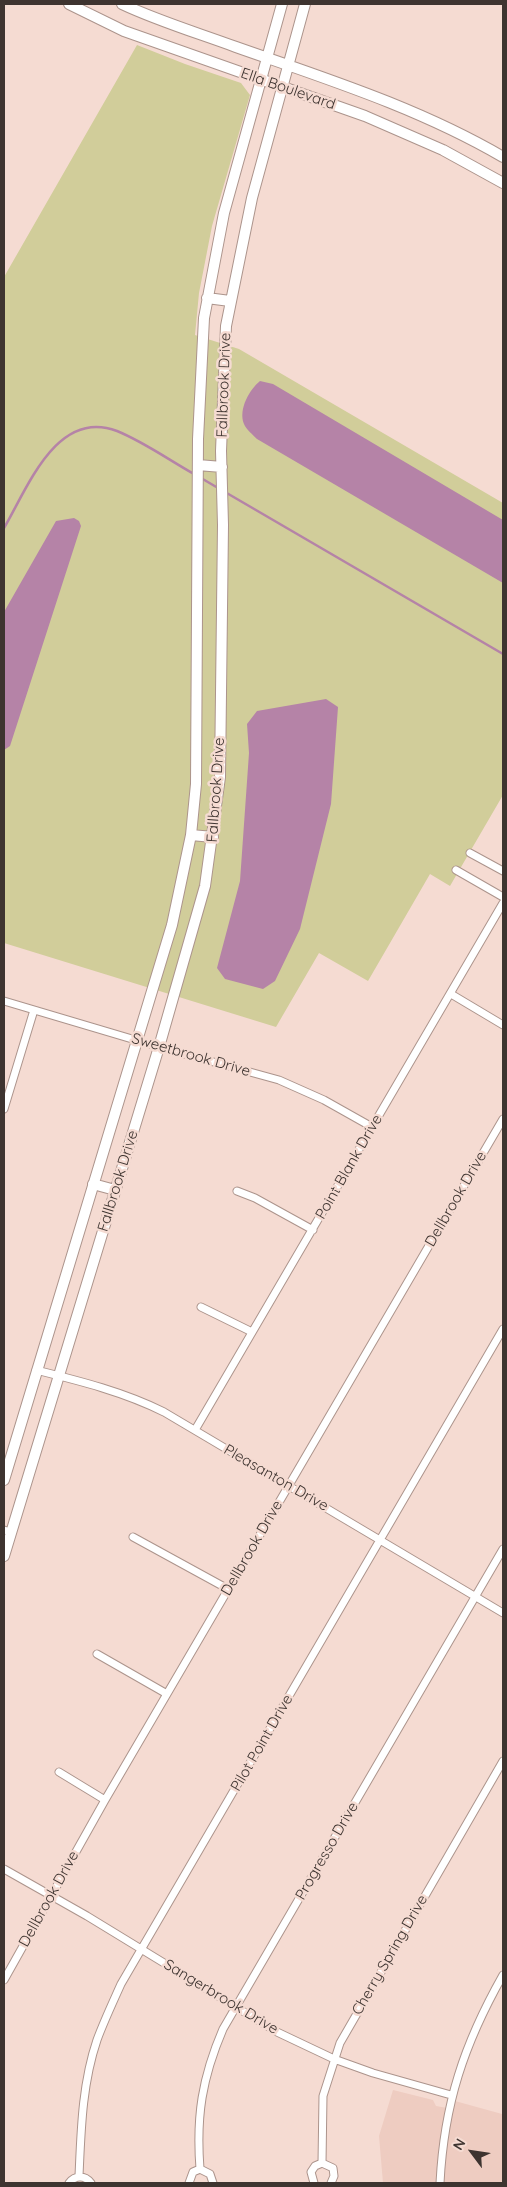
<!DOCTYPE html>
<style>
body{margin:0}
#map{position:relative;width:507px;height:2187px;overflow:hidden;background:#f5dbd2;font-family:Quicksand,sans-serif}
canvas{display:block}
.frame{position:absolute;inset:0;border:5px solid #3e3430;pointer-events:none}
.north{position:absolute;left:447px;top:2127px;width:50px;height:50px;-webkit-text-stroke:4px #f5dbd2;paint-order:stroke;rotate:301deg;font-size:14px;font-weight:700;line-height:20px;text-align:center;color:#3e3430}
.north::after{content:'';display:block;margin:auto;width:18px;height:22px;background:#3e3430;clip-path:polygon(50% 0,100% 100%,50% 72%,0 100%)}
</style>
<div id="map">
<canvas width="507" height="2187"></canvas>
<div class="frame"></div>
<div class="north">N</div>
</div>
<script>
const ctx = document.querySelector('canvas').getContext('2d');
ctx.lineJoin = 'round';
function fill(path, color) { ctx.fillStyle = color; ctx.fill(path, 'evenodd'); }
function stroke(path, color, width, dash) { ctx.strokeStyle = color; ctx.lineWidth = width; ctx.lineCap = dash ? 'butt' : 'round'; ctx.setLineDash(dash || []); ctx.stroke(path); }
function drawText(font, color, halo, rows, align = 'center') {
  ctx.font = font + ' Quicksand,sans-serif'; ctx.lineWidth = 5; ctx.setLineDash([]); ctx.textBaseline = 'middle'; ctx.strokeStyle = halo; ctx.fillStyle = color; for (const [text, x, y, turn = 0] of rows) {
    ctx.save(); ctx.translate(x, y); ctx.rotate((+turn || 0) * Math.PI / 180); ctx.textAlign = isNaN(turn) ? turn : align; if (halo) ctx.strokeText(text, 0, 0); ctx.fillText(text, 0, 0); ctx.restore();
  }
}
fill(new Path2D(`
 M393,2090L433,2100L436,2106L453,2109L455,2101L502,2114L503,2112V2183H383L379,2136Z`), '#eeccc1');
fill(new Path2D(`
 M137,45L185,64L241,83L250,95L212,226L199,293L195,335L239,349L503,503V795L450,886L430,874L368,981L319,953L276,1027L4,943V277Z`), '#d1cd9a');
fill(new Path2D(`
 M260,381L273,384L503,520V583L257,439C253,435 246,429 244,424C238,409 250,389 260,381Z
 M74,518L79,521L81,526L10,746L4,750V612L56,521Z
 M326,699L338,707L331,804L300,929L275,981L263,989L225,979L217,968L240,881L249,753L247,724L257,711Z`), '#b583a7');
stroke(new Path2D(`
 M201,478L218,488
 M225,492L503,654
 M4,528C28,487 57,408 117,431C144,442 169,460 194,474`), '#b583a7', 2.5);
const street = new Path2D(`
 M470,853L503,871
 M456,870L503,897
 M451,994L503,1025
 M4,1001L159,1047L279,1080L324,1100L372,1127
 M4,1109L34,1010
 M237,1191L255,1198L313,1230
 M201,1307L252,1332
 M36,1370C80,1381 124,1392 164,1412L503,1613
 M195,1430L503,903
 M4,1530L11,1532
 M133,1537L228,1589
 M97,1654L167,1694
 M59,1772L105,1800
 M4,1869L87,1916L277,2032L334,2059L373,2073L451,2095
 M4,1980L105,1800L503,1119
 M322,2163L323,2096L340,2043L503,1761
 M200,2169C196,2116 202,2078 223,2029L503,1549
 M79,2176C81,2131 82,2084 97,2040C104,2021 113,2002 121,1984L503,1329
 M69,2183C75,2175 85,2175 91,2183
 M189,2183L193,2172L200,2169L210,2174L213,2183
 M314,2183L311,2172L315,2166L322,2163L333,2168L334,2176L331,2183
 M440,2183C444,2104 464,2044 503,1975`);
const secondary = new Path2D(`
 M69,4L124,31L365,116L443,150L503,183
 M122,4C158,21 198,33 236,47C327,79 419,108 503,157
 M207,298L230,301
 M198,465L222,467
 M191,835L213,837
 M93,1184L115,1190
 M4,1480L172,925L191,835L196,784L198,439L204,318L224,213L282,4
 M4,1556L159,1047L205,886L220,777L223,525L221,451L226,326L252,198L305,4`);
stroke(street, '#ac948c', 9);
stroke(secondary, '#ac948c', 12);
stroke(street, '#fff', 7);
stroke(secondary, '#fff', 10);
drawText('15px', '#3e3430', '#f5dbd2', [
 ["Ella Boulevard",288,89,19],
 ["Fallbrook Drive",224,385,-88],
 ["Fallbrook Drive",216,790,-86],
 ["Sweetbrook Drive",191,1055,16],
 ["Point Blank Drive",349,1167,-60],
 ["Fallbrook Drive",118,1181,-73],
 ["Dellbrook Drive",456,1199,-60],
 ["Pleasanton Drive",276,1478,30],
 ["Dellbrook Drive",252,1548,-60],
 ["Pilot Point Drive",262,1743,-60],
 ["Progresso Drive",327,1851,-60],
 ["Dellbrook Drive",49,1899,-61],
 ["Cherry Spring Drive",390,1955,-60],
 ["Sangerbrook Drive",221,1997,31]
]);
</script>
